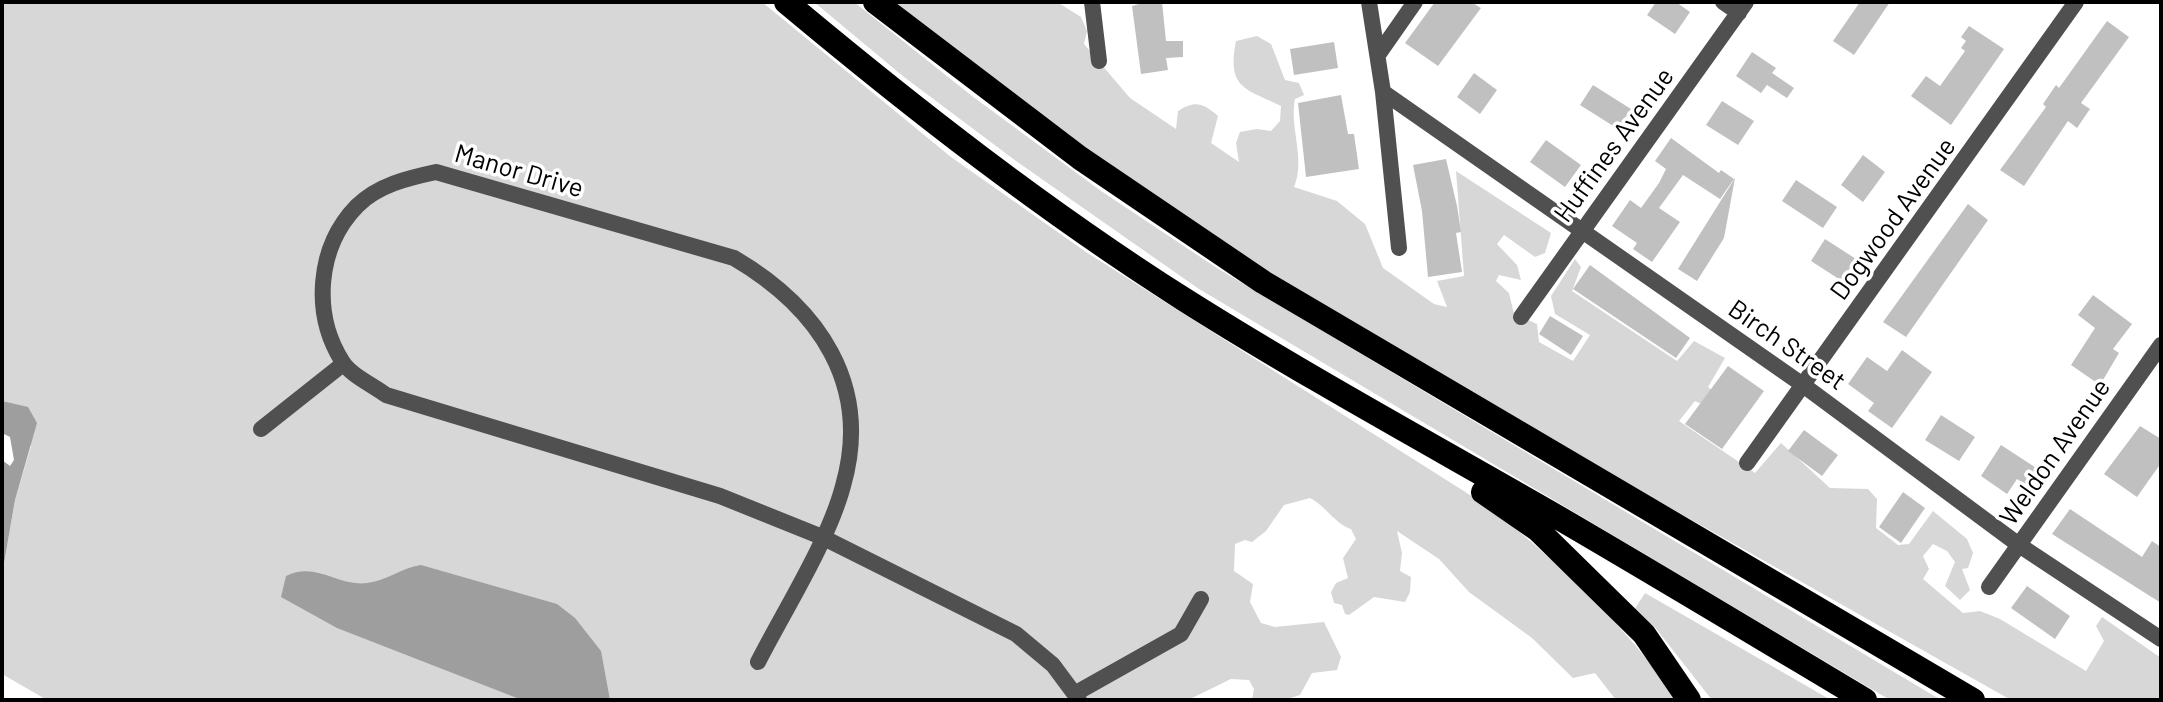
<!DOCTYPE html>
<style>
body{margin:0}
#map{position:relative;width:2163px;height:702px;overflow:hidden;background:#fff;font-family:Barlow,sans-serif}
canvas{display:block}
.frame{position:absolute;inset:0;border:4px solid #000;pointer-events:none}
</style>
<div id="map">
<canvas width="2163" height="702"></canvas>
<div class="frame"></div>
</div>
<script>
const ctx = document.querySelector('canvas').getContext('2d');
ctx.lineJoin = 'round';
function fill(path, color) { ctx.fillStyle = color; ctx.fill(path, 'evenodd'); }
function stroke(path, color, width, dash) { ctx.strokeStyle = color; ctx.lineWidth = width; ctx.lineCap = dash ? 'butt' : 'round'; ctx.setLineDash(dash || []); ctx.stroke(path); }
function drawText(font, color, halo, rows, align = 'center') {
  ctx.font = font + ' Barlow,sans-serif'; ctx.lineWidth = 7; ctx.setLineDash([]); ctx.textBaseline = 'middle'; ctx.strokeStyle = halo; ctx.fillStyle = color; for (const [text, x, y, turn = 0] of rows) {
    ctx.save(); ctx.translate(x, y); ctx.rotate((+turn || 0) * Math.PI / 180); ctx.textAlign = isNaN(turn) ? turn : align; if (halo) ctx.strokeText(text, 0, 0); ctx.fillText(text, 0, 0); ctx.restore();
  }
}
fill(new Path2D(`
 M2,2H762L951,157L1086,252L1489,507C1560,564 1626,625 1677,700H1616L1595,673L1573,678L1532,638L1469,592L1439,559L1397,531L1402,553L1400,571L1411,577L1410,592L1405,602L1374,597L1349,615L1345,614L1342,605L1334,603L1331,592L1336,583L1348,578L1343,558L1356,539L1351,529C1335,524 1326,506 1310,498L1284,505L1266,531L1252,542L1245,540L1235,544L1234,571L1253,584L1250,602L1261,623L1275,627L1324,622L1341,657L1337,670L1312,673L1300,695L1283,700H1252L1254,689L1249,680L1231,679L1188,700H47L2,674V575L15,500L31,446L11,404L2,401Z
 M814,2H854L972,96L1101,191L1217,268L1941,700H1890L1199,289L1016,161L904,77Z
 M893,2H1057L1081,17L1087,31L1084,44L1130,98L1176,129L1178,111C1195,100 1203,103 1218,116L1211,143L1239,162L1236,143L1240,132L1257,129L1271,131L1280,121L1281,106C1244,88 1227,88 1236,41L1257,36L1271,44L1285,80L1299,83L1304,95L1295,99C1289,127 1306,159 1294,187L1337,201L1365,224L1383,268L1434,304L1447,307L1437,281L1464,276L1456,171L1551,233L1545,253L1535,257L1504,235L1497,244L1517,265L1521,280L1499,275L1496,281L1509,293L1514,314L1537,324L1539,342L1573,361L1590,335L1555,314L1551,296L1575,259L1581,267L1572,291L1677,361L1694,341L1725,358L1708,387L1737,411L1731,418L1695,401L1679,421L1755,473L1781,443L1830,488L1868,489L1877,499L1876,528L1898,545L1909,544L1933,511L1967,539L1973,553L1968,568L1962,569L1970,590L1960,600L1945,586L1955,562L1947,551L1933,544L1923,556L1929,569L1923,579L1963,613L1980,611L2000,619L2086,671L2104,641L2096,626L2102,617L2161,658V700H2011L1619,479L1255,264L1090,153Z
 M1645,593L1831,700H1712L1654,626L1633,612Z`), '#d7d7d7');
fill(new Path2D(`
 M2,401L28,407L37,423L15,500L2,575V460L10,466L14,460L10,437L2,433Z
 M421,565L557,604L575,618L601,651L610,700H522L337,628L281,597L286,576C317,561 337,587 367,583C386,581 401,568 421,565Z`), '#9e9e9e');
fill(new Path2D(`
 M1146,2H1162L1166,41H1183V57L1166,58L1168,70L1141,74L1132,6Z
 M1435,2H1471L1481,8L1438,66L1405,43Z
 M1656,2H1676L1690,12L1675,34L1647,15Z
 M1860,2H1890L1854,55L1833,41Z
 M2107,21L2129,37L2081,103L2090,109L2077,128L2068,121L2024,186L2000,170L2046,107L2043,104L2056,85L2059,88Z
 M1969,26L2004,49L1951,125L1911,96L1926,76L1940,86L1965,51L1961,48L1966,41L1961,37Z
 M1334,42L1338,68L1294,75L1290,49Z
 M1752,52L1776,68L1772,73L1794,88L1787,98L1767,85L1761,93L1736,76Z
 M1474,73L1497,90L1480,114L1457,97Z
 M1593,85L1631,109L1618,129L1580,105Z
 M1341,95L1348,134H1354L1359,169L1306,177L1298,103Z
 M1722,101L1754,121L1738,145L1706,125Z
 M1671,138L1719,173L1721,170L1734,179L1720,199L1683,175L1659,208L1680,222L1652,262L1633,249L1637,243L1612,226L1630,200L1641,208L1659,183L1666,169L1655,161Z
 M1546,140L1581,165L1565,187L1530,162Z
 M1863,155L1885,172L1863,202L1841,185Z
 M1446,159L1457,206L1461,232L1456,233L1462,272L1428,277L1422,211L1413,165Z
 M1735,178L1724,238L1697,281L1678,269Z
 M1796,180L1837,207L1823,228L1782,201Z
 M1968,204L1988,220L1906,337L1883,322Z
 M1825,239L1856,259L1842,281L1811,261Z
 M1590,265L1690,338L1676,358L1573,289Z
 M2093,295L2132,324L2113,349L2119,353L2100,385L2071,365L2095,328L2078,315Z
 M1550,316L1583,336L1571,355L1539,334Z
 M1902,350L1932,372L1892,428L1868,411L1874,403L1848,384L1867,357L1887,371Z
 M1728,366L1764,391L1722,449L1685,424Z
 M1941,415L1975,437L1959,461L1925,440Z
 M2140,426L2161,439V463L2137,497L2104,474Z
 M1804,430L1838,455L1822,476L1788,451Z
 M2001,445L2044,473L2033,489L2017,479L2007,494L1981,476Z
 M1903,492L1925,508L1901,543L1879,527Z
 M2070,509L2142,557L2152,541L2161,547V603L2052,534Z
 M2027,586L2070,616L2055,639L2011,608Z`), '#c0c0c0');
stroke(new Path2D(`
 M1092,2L1099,61
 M1369,2L1383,92L1399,248
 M1723,2L1739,13
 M1378,55L1415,2
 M1383,92L1803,385L2019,545L2161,639
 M1521,317L1746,2
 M261,429L343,364
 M1747,463L2076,2
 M1989,587L2161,345
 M758,662C785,609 828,542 843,486C872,385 819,308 734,258L436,172C408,178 378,185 357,206C317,247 312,313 342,361C350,375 373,385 386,395L720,496L822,537L1016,634L1053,665L1079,700
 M1076,693L1181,634L1201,599`), '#505050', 16);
stroke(new Path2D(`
 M786,2C914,109 1045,211 1185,300C1307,377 1434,446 1559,518C1662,578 1763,639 1865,700
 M875,2L1080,158L1263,282L1973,700
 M1483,492L1538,530L1644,634L1689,700`), '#000', 24);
drawText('26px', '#000', '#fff', [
 ["Huffines Avenue",1614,145,-54],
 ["Manor Drive",519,171,16],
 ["Dogwood Avenue",1893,219,-54],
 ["Birch Street",1787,345,35],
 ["Weldon Avenue",2055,452,-55]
]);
</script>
